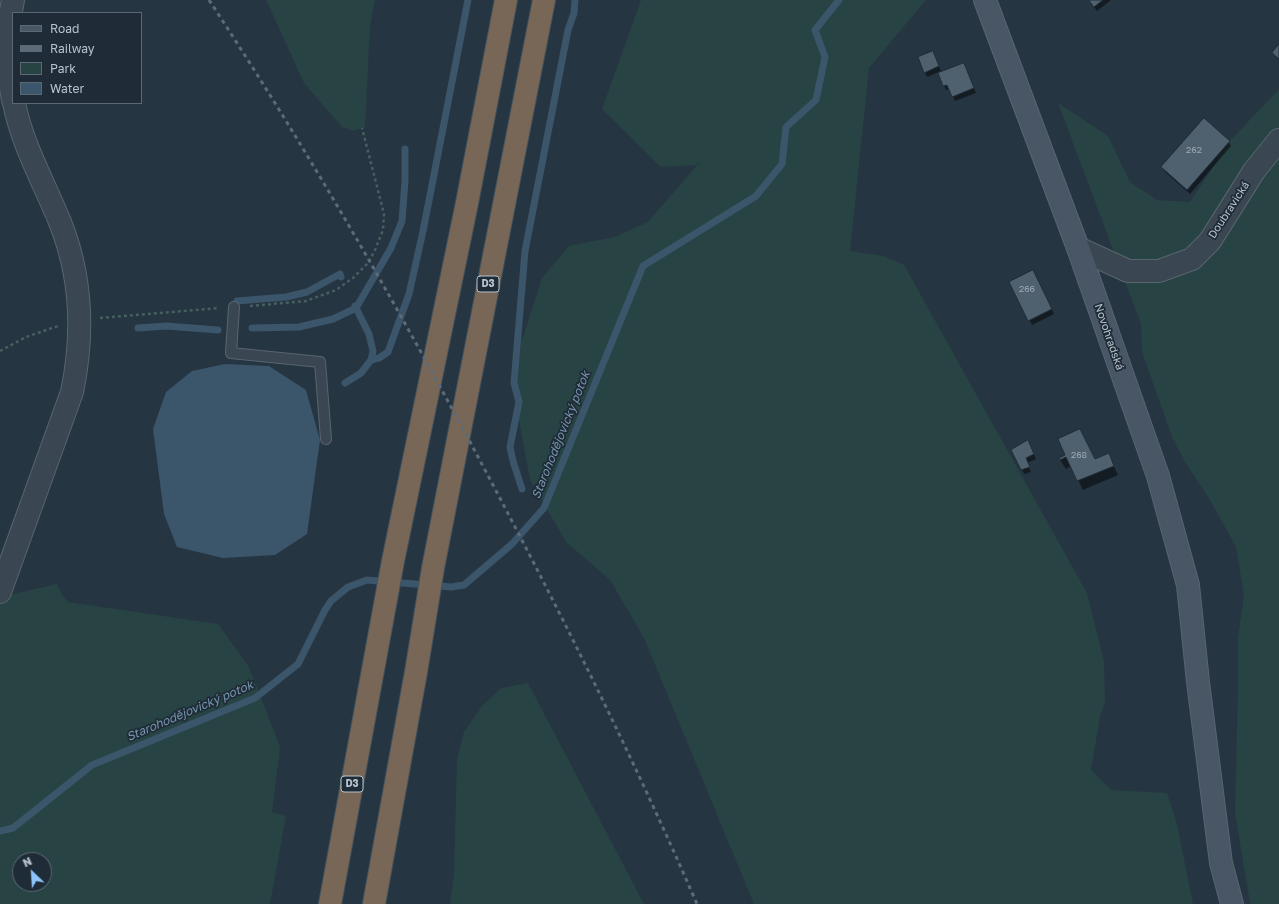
<!DOCTYPE html>
<meta charset="utf-8">
<style>
body{margin:0}
#map{position:relative;width:1279px;height:904px;overflow:hidden;background:#263542;font-family:"Golos Text",sans-serif}
canvas{display:block}
.legend{position:absolute;left:12px;top:12px;width:130px;height:92px;box-sizing:border-box;background:#1f2c37;border:1px solid #5c6873;margin:0;padding:5px 7px;list-style:none;font-size:12px;color:#b7c2cc}
.legend li{display:flex;align-items:center;gap:8px;height:20px}
.legend b{width:20px;border:1px solid #5c6873}
.north{position:absolute;left:12px;top:852px;width:40px;height:40px;box-sizing:border-box;background:#1f2c37;border:1px solid #5c6873;border-radius:50%;rotate:335deg;font-size:11px;font-weight:700;line-height:16px;text-align:center;color:#b7c2cc}
.north::after{content:'';display:block;margin:auto;width:14px;height:18px;background:#8ec4fb;clip-path:polygon(50% 0,100% 100%,50% 72%,0 100%)}
</style>
<div id="map">
<canvas width="1279" height="904"></canvas>
<ul class="legend">
<li><b style="height:5px;background:#485665"></b>Road</li>
<li><b style="height:5px;background:#5c6b79"></b>Railway</li>
<li><b style="height:11px;background:#284343"></b>Park</li>
<li><b style="height:11px;background:#3b556b"></b>Water</li>
</ul>
<div class="north">N</div>
</div>
<script>
const ctx = document.querySelector('canvas').getContext('2d');
ctx.lineJoin = 'round';
function fill(path, color) { ctx.fillStyle = color; ctx.fill(path, 'evenodd'); }
function stroke(path, color, width, dash) { ctx.strokeStyle = color; ctx.lineWidth = width; ctx.lineCap = dash ? 'butt' : 'round'; ctx.setLineDash(dash || []); ctx.stroke(path); }
function drawText(font, color, halo, rows, align = 'center') {
  ctx.font = font + ' "Golos Text",sans-serif'; ctx.lineWidth = 3.5; ctx.setLineDash([]); ctx.textBaseline = 'middle'; ctx.strokeStyle = halo; ctx.fillStyle = color; for (const [text, x, y, turn = 0] of rows) {
    ctx.save(); ctx.translate(x, y); ctx.rotate((+turn || 0) * Math.PI / 180); ctx.textAlign = isNaN(turn) ? turn : align; if (halo) ctx.strokeText(text, 0, 0); ctx.fillText(text, 0, 0); ctx.restore();
  }
}
fill(new Path2D(`
 M266,0H375L370,26L365,127L353,131L342,127L304,83Z
 M641,0H926L869,68L850,251L884,256L904,265L1087,593L1104,662L1105,702L1100,716L1091,770L1111,790L1167,793L1177,824L1193,904H754L644,638L610,580L566,542L530,480L516,404L521,343L542,278L569,246L614,237L648,222L700,162L696,165L661,167L602,109Z
 M1279,89V904H1250L1235,813L1238,684V638L1244,595L1236,547L1210,500L1185,462L1172,437L1142,352L1141,324L1058,103L1108,136L1130,182L1157,200L1190,202L1230,141Z
 M57,584L62,595L68,602L218,624L249,667L280,747L272,812L286,816L270,904H0V597ZM20,860H44V884H20Z
 M528,683L644,904H450L454,873L457,759L464,732L482,706L501,688Z`), '#284343');
fill(new Path2D(`
 M225,364L269,366L306,390L320,440L307,534L275,555L223,558L177,547L164,514L153,429L166,392L192,371Z`), '#3b556b');
fill(new Path2D(`
 M1089,0H1111L1097,11Z
 M933,53L941,71L927,77L925,72Z
 M964,64L976,93L955,101L950,89L946,90L939,74Z
 M1229,142L1231,146L1190,194L1165,172L1162,167Z
 M1035,276L1054,314L1032,325L1010,282Z
 M1080,430L1095,460L1108,454L1118,475L1083,490L1071,466L1066,469L1060,460L1066,455Z
 M1030,446L1036,459L1027,463L1031,472L1024,474L1013,450Z`), '#0007');
stroke(new Path2D(`
 M237,301L286,297L307,292L340,274L341,277
 M355,306L369,334L373,351L371,360
 M138,328L166,326L218,330
 M252,328L299,327L333,319L356,308L391,248L402,221L405,181V149
 M345,383L361,373L371,360L379,358L388,352L409,294L423,231L468,0
 M522,489L513,461L510,447L519,402L514,383L525,251L568,30L574,13L575,0
 M0,831L13,828L92,765L255,698L298,664L325,610L331,601L348,587L367,580L451,587L464,585L512,544L544,508L643,266L756,196L782,164L786,127L816,100L825,57L815,30L839,0`), '#3b556b', 7);
const building = new Path2D(`
 M1089,0H1103L1094,7Z
 M1279,44V59L1272,53Z
 M933,51L939,66L924,73L918,57Z
 M964,63L974,88L952,97L947,85L943,86L938,73Z
 M1204,118L1230,141L1187,190L1161,167Z
 M1033,270L1052,309L1028,321L1009,282Z
 M1080,429L1095,459L1109,453L1114,466L1077,481L1066,457L1060,460L1059,458L1065,455L1058,439Z
 M1028,440L1034,454L1026,458L1030,467L1021,470L1011,450Z`);
fill(building, '#4f606e');
stroke(building, '#212e39', 1);
const service = new Path2D(`
 M234,307L231,353L320,362L326,439`);
const tertiary = new Path2D(`
 M13,0C6,33 7,67 13,100
 M1078,248L1128,271H1159L1192,259L1210,241L1254,171L1279,140
 M0,592L72,392C84,334 82,277 60,222C44,183 22,144 14,103`);
const secondary = new Path2D(`
 M985,0L1078,248L1158,476L1188,585L1198,682L1221,863L1232,904`);
const motorway = new Path2D(`
 M330,904L393,561L467,203L506,0
 M374,904L416,672L433,568L544,0`);
stroke(service, '#58656f', 12);
stroke(tertiary, '#58656f', 24);
stroke(secondary, '#58656f', 24);
stroke(motorway, '#45525c', 24);
stroke(new Path2D(`
 M250,306L306,301L336,290L353,278L368,263L375,250L383,230L384,214L362,128
 M100,318L219,308
 M0,351L26,337L58,326`), '#465f5f', 2.5, [3, 3]);
stroke(service, '#3a4752', 10);
stroke(tertiary, '#3a4752', 22);
stroke(secondary, '#485665', 22);
stroke(motorway, '#786757', 22);
stroke(new Path2D(`
 M209,0C300,138 383,281 462,427C546,583 626,741 697,904`), '#5c6b79', 3, [4, 4]);
drawText('9px', '#9daab4', null, [
 ["262",1194,150],
 ["266",1027,289],
 ["268",1079,455]
]);
for (const [x, y, w] of [
 [488,284,22],
 [352,784,22]
]) { const box = new Path2D(); box.roundRect(x - w / 2, y - 8, w, 16, 3); ctx.fillStyle = '#1f2c37'; ctx.fill(box); stroke(box, '#b7c2cc', 1); }
drawText('bold 10px', '#b7c2cc', null, [
 ["D3",488,284],
 ["D3",352,784]
]);
drawText('11px', '#b7c2cc', '#1f2c37', [
 ["Doubravická",1229,210,-57],
 ["Novohradská",1109,337,71]
]);
drawText('italic 12px', '#7796af', '#1f2c37', [
 ["Starohodějovický potok",561,435,-68],
 ["Starohodějovický potok",190,711,-23]
]);
</script>
